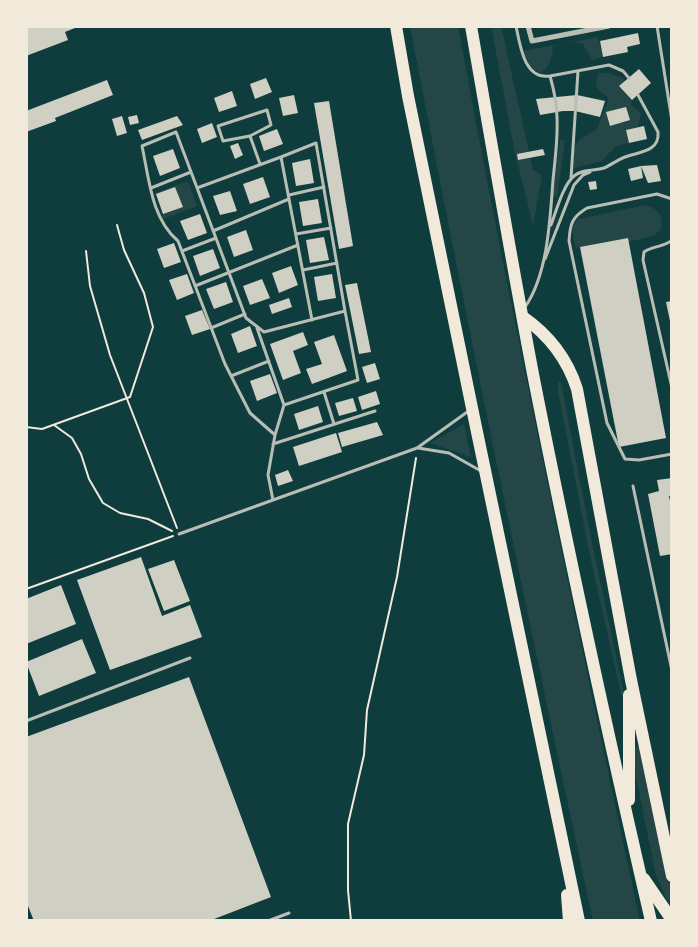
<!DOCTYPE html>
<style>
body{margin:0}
#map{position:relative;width:698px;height:947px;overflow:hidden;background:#0f3d3e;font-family:"DejaVu Sans",sans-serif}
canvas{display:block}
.frame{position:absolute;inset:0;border:28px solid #f1e9da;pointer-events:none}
</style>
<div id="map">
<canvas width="698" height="947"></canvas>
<div class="frame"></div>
</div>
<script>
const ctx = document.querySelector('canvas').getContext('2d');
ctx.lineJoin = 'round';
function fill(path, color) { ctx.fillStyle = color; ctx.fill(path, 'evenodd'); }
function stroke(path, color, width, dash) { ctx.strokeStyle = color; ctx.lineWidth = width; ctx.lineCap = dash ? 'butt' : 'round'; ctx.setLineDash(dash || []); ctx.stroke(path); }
fill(new Path2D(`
 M410,26H458C513,326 576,623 640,921H593C529,623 467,325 410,26Z
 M491,26H501L533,170L542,175L533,225L515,153Z
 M598,37L603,57L592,60L583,44L572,42L553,46C552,57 551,66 541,73L530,68L527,59L522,51Z
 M599,73H608L623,78L624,82L620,86L632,100L631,105L641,114L638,127L626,131L629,143L616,146L602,161L574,168L572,159L574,148L579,140L597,129L609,98C599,90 592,87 599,73Z
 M560,140L565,141L557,197L552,196Z
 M188,181L197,206L164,219L155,193Z
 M646,205C658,208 664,217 661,229L653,236L628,242L627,238L576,248C573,237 570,227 578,219Z
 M558,381L561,382L562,387L590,533L624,694L623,696L621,694L591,561L558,392Z
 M464,424L471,457L430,443Z
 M640,746L666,875L672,891L670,901L667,900L656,876L631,752L632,747Z`), '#244646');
fill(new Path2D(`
 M26,26H80L65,32L68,40L26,56Z
 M638,33L640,44L627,47L628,52L603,57L600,41Z
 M639,69L651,83L632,100L619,86Z
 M266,78L272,92L255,99L250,84Z
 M107,80L113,95L55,118L56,121L26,132V111Z
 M232,91L237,106L219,112L214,98Z
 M294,95L298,113L283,116L279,98Z
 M577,95L605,101L600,117L575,111H563L540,115L536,99Z
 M329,101L353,246L339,249L314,103Z
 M626,107L630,120L610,126L606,112Z
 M137,115L139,123L130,125L128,117Z
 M122,116L127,133L117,136L112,119Z
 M177,116L183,125L142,140L138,130Z
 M212,123L217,137L202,143L197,129Z
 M644,126L647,139L629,143L626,130Z
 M277,129L283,144L264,151L259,136Z
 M238,143L243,155L235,159L230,146Z
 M173,149L180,168L160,176L153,156Z
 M543,149L545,155L518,160L517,154Z
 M310,159L314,183L296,186L292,163Z
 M657,165L661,181L648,183L641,166L643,178L631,181L628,169L641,166Z
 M263,177L270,197L250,204L243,184Z
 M596,181L597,189L590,190L588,182Z
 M175,187L183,207L163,214L156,194Z
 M230,191L237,211L220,215L213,196Z
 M318,199L322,223L303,226L299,202Z
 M200,214L207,233L188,240L180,221Z
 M246,230L253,250L234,257L227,237Z
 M324,237L329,260L310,263L306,240Z
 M628,238L666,438L619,447L580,247Z
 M174,243L181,262L164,268L157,249Z
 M213,249L220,268L200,276L193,256Z
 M291,266L298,285L279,293L272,273Z
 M187,274L194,293L177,300L169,280Z
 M332,274L336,298L318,301L314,277Z
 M262,279L270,298L250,305L243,286Z
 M226,282L233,302L214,309L206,289Z
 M357,283L371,352L359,354L345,285Z
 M289,298L292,307L272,314L269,305Z
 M672,301V326H671L666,302Z
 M202,310L210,329L192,335L185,316Z
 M250,326L257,346L238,353L231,334Z
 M303,332L308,345L293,351L301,373L283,380L270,344Z
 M334,335L347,371L312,384L306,369L322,364L314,342Z
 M375,363L380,379L367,383L362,367Z
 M270,374L277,393L257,401L250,381Z
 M376,391L380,404L362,410L358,397Z
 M353,398L357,411L339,416L335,403Z
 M318,406L323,422L299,430L294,414Z
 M377,422L383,435L342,447L338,433Z
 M336,433L342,452L299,466L293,447Z
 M288,470L293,481L278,486L275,475Z
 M672,478V495L669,496L672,511V554L660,556L648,494L659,491L657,480Z
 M141,557L162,616L190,605L202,637L110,670L77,580Z
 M174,560L190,601L164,611L148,569Z
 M61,585L76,624L26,644V599Z
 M82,639L96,673L39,696L26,662Z
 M189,677L271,897L209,921H34L26,901V737Z`), '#cfcfc3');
stroke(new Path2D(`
 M86,251L90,286L110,355L177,528
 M54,425L72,438L81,454L89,479L103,503L120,513L148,519L172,531
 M26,427L42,429L130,397L153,327L144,293L124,250L117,225
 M26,589L173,536
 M351,921L348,890V824L364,755L367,710L397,577L416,458`), '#f1e9da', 2);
stroke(new Path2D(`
 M516,26C520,45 524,80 550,76L609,65L623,71L629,78
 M657,26L672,121
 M250,136L223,141L218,126L267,110L271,125L250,136L260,164
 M281,157L316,143L345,311
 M571,178L578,71
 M151,188L191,172
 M197,188L281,157L312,320
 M289,195L324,187
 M672,199L657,194L587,208C572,217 570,224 569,241L607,423L625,459L639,460L672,454
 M551,225C556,212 563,185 574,176C582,169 594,171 604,168C611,165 617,160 625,157C638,152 660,152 658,132L638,95
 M213,231L289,199
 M296,234L331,228
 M672,240C665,247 652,246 644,252L643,260L672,388
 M182,251L216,238
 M545,259L574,185L583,175L590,172
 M303,270L337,263
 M195,286L298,245
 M525,307C548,274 550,219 553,180C555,160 558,139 557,118C557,104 554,90 550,76
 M211,328L245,314
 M257,328L284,405
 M231,376L269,361
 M324,392L334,424
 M273,444L375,411
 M418,448L449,453L481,471
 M633,486L672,671
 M273,500L417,448L470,410
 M179,534L273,500L268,475L275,435L284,405L358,380L345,311L264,332L246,318L176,132L142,146C149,178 151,218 178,241L225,364L250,413L275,435
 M26,721L190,658
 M268,921L289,913`), '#b8beb3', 3);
stroke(new Path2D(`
 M528,26L532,41L609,26`), '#b8beb3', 5);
stroke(new Path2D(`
 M396,26L408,96L472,408L579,921
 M471,26C491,142 511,258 533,374C569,557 609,739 651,921
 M523,317C549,335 567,358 577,389L631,680L672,876
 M629,800V695
 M644,879L672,920
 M567,895L569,921`), '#f1e9da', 12);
</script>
